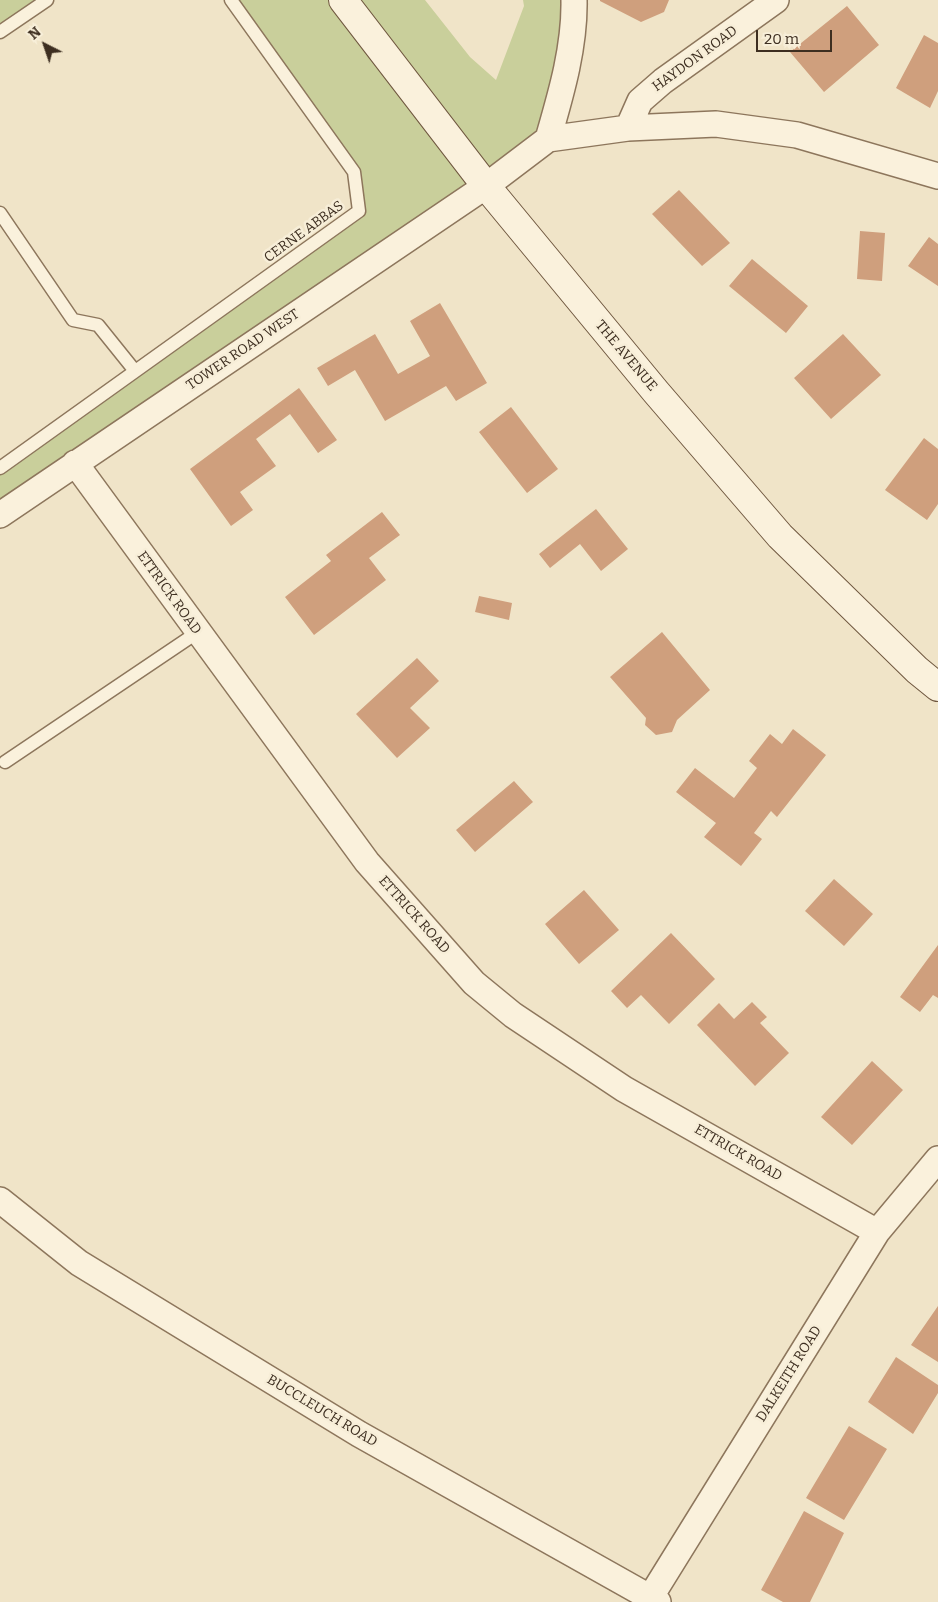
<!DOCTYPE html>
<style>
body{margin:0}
#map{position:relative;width:938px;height:1602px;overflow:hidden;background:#f0e4c8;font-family:Bitter,serif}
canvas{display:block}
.north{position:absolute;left:20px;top:20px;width:50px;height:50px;-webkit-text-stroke:4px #f7eed8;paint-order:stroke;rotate:319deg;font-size:14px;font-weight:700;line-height:20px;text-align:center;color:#3d2e20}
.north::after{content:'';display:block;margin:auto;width:18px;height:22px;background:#3d2e20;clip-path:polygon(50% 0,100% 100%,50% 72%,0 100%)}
.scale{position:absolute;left:756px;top:30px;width:76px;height:22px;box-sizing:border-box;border:2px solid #3d2e20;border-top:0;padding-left:6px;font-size:15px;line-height:18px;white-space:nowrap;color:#3d2e20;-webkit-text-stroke:4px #f7eed8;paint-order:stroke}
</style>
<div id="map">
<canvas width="938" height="1602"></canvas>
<div class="north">N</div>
<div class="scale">20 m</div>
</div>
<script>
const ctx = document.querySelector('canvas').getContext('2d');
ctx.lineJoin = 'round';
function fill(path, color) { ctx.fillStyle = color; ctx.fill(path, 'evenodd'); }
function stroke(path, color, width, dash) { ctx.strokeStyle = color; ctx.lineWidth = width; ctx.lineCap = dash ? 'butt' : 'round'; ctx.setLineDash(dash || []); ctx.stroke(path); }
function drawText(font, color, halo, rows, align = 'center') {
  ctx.font = font + ' Bitter,serif'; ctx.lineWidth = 5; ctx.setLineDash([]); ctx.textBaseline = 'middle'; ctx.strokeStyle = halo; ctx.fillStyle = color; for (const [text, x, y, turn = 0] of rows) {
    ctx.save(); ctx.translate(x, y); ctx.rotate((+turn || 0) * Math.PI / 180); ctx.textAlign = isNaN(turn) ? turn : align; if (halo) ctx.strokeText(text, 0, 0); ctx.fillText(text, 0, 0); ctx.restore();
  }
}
fill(new Path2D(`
 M0,0H47L0,32Z
 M231,0H425L470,57L496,80L524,6L523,0H574L548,139L0,515V468L359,211L354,172Z`), '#c9cf9b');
fill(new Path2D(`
 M600,0H669L664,12L641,22L600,1Z
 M847,6L879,45L824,92L790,52Z
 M924,35L938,43V91L930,108L896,88Z
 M679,190L730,243L702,266L652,214Z
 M860,231L885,233L882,281L857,279Z
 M929,237L938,244V286L908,266Z
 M752,259L808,306L786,333L729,286Z
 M440,303L487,383L456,401L446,386L385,421L355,370L328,386L317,368L375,334L398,374L430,356L410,321Z
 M843,334L881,375L831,419L794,378Z
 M299,388L337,440L318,453L290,414L256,439L276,466L240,492L253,510L231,526L190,469Z
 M511,407L558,469L527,493L479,432Z
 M924,438L938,449V504L927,520L885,490Z
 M596,509L628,549L601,571L580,544L550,568L539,554Z
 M382,512L400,535L369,558L386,580L314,635L285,597L331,561L326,555Z
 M479,596L512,603L509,620L475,612Z
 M662,632L710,690L677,720L672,732L656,735L645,725L646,718L610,677Z
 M417,658L439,681L410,708L430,728L397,758L356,714Z
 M793,729L826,755L777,817L771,811L754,833L762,839L741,866L704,837L716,823L676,792L695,768L734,798L757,768L749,761L770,734L782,744Z
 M514,781L533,802L475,852L456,830Z
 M834,879L873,914L844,946L805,911Z
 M584,890L619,930L579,964L545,924Z
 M671,933L715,979L669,1024L641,995L627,1008L611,991Z
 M938,945V998L933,995L920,1012L900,997Z
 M752,1002L767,1017L760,1023L789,1053L755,1086L697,1025L719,1003L734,1019Z
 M872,1061L903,1090L852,1145L821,1117Z
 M938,1306V1362L911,1345Z
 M896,1357L938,1385V1393L913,1434L868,1402Z
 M849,1426L887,1449L844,1520L806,1498Z
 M804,1511L844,1533L810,1602H783L761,1590Z`), '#cf9f7d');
const service = new Path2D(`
 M0,32L47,0
 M0,213L73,320L98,325L135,371
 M0,468L359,211L354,172L231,0
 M5,762L198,632`);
const minor = new Path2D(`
 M628,128L640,101L663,81L776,0
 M548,139C561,94 575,47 574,0
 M75,463L367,862L474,983L513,1015L624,1089L877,1232
 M0,515L486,186L548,139L628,128L716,124L797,135L938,176
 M0,1200L79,1263L359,1434L658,1602
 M650,1598L877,1232L938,1159`);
const secondary = new Path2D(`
 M343,0L486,186L656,392L780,536L917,670L938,687`);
stroke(service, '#8d765c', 15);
stroke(minor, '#8d765c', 28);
stroke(secondary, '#6f573f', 30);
stroke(service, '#faf1dc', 12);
stroke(minor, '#faf1dc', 25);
stroke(secondary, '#faf1dc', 28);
drawText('14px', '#3d2e20', '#f7eed8', [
 ["HAYDON ROAD",695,59,-36],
 ["CERNE ABBAS",304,232,-36],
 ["TOWER ROAD WEST",243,350,-34],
 ["THE AVENUE",626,356,50],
 ["ETTRICK ROAD",169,593,54],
 ["ETTRICK ROAD",414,915,48],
 ["ETTRICK ROAD",738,1153,30],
 ["DALKEITH ROAD",789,1374,-58],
 ["BUCCLEUCH ROAD",322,1411,31]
]);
</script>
